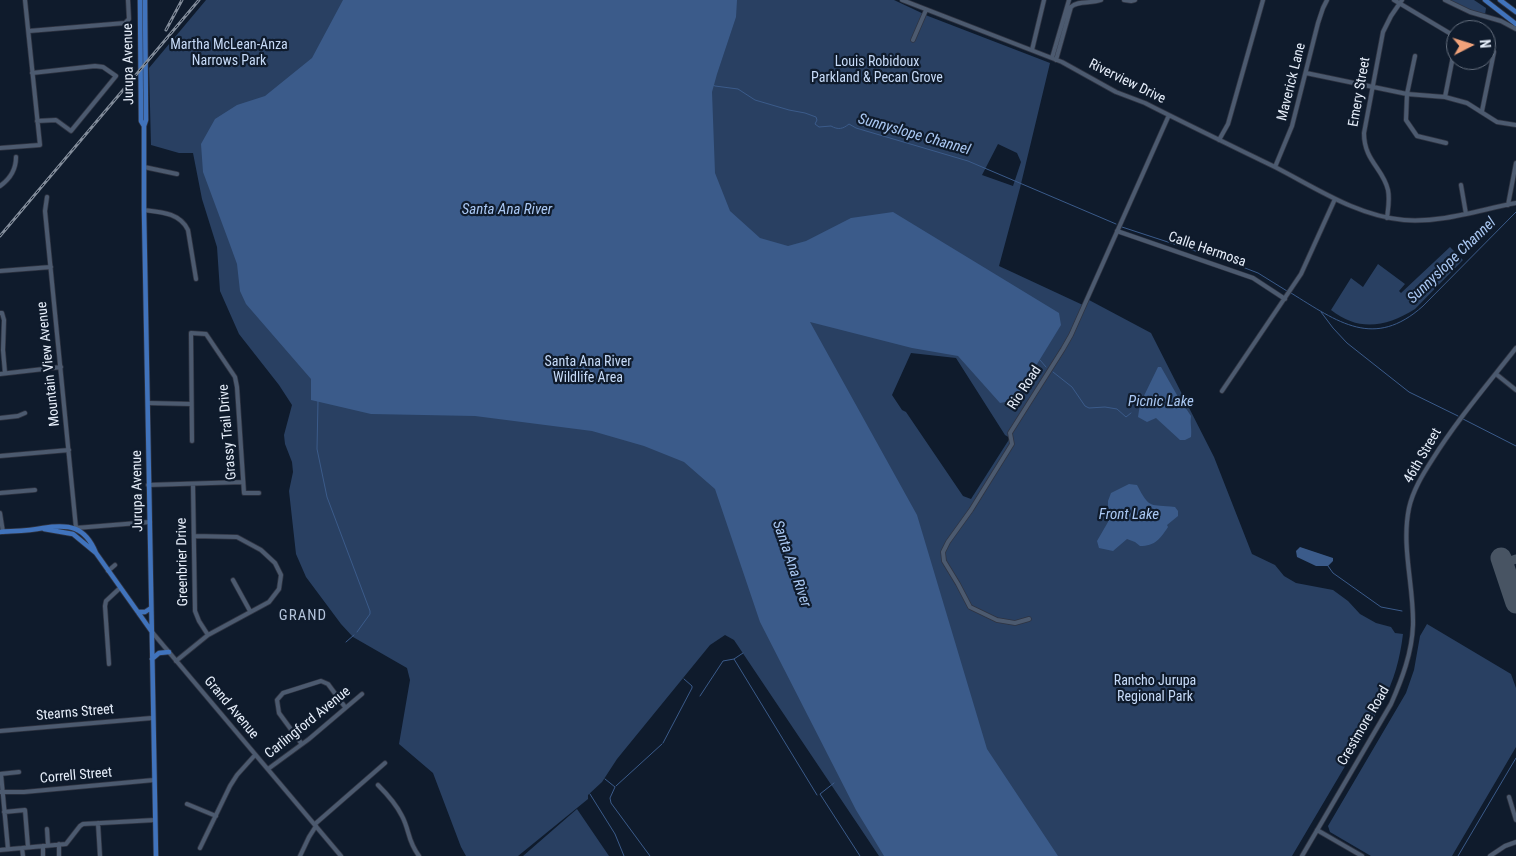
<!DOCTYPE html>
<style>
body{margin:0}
#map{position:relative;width:1516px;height:856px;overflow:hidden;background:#0f1b2c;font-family:"Roboto Condensed",sans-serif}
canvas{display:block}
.north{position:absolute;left:1446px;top:20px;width:50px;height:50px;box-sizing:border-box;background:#0f1b2c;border:1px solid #656f7e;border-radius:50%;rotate:85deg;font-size:14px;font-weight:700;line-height:20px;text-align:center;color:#e6eefa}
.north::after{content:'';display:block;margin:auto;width:18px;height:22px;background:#f0a27a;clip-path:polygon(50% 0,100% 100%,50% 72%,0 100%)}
</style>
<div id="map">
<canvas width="1516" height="856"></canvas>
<div class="north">N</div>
</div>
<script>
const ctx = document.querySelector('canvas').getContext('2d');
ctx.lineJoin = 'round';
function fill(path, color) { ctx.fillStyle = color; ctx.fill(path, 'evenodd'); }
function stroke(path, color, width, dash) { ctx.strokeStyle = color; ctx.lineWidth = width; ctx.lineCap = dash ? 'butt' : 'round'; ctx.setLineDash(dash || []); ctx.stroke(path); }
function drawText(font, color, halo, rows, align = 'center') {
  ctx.font = font + ' "Roboto Condensed",sans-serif'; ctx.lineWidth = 4.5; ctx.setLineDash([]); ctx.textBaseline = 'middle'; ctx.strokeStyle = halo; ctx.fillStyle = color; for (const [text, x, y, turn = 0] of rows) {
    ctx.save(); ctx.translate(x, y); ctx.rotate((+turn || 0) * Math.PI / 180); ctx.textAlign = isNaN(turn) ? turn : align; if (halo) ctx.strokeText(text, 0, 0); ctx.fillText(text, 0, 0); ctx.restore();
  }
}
fill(new Path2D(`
 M206,0H894L928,16L1050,63L1020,188L999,266L1085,306L1089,300L1151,333L1214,457L1252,554L1275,565L1284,576L1296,583L1333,590L1348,601L1360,614L1376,623L1391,627L1395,633L1403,634C1400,659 1394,680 1383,702L1292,856H879L734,640L725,635L710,645L617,759L602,782L588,795V799L518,856H466L461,847L433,773L399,744L410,680L407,668L353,637L341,624L306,577L296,554L289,491L293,472L292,462L285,444L284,435L292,405L279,385L239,334L220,291L217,247L202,199L193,153H179L151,145L149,68ZM998,144L1017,153L1021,162L1013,186L982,175ZM911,353L956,358L1005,435L1010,438L971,499L963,496L906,412L902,410L892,395Z
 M1448,0H1474L1486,8L1485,15L1471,11Z
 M1450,247L1463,260L1415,309C1386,327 1359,332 1331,310L1351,278L1363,287L1378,264L1405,284L1399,291L1401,293Z
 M1427,624L1511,674L1516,688V747L1452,856H1371L1330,832L1328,826L1406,693L1414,670L1420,636Z
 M577,809L609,856H523Z`), '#294062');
fill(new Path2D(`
 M343,0H737L736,17L717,74L712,92L715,173L730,211L760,238L788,246L806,241L851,218L893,212L1059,313L1061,325L1015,400L1000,403L958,356L912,348L810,322L917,515L987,749L1058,856H884L856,810L760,622L715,489L684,462L644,446L592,431L475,416L371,414L311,400V379L246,304L240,291L237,264L229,242L203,172L201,144L215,119L237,105L265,96L312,58Z
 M1158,367H1161L1177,395L1191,416C1190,424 1192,429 1191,437L1185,440H1180L1156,418L1147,422L1138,417L1140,404Z
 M1129,484L1137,485C1150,510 1150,504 1175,507L1178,511V516L1167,525L1168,527C1160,539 1155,546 1140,546L1135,542L1127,539L1113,551L1099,548L1097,541L1108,522V501L1111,493Z
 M1300,547L1333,558V561L1328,566H1316L1297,557L1296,551Z`), '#3b5b8a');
stroke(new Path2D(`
 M713,85L715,86L738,89L755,100L789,110L805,113L816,117L817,120L815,124L819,127L831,126C838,130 843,129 849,124L856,128L968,161L1116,224
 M1122,227L1232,263L1258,273L1287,291
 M1291,293C1338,322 1374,350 1423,306L1516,212
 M1321,312L1333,328L1347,343L1409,392L1458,416
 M1040,360L1046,367
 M1053,372L1072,387L1085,406L1089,408L1105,407L1117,409L1126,417L1131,413
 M318,401L317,449L327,497L370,611V614L357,632
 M1463,419L1516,446
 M1328,566L1333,573L1381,607L1402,611
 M346,642L354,635
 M743,653L734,659L817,795
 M700,696L723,661L734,659
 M663,743L692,688V686L684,679
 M605,779L615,787L610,798L611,803L650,856
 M834,783L820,794L860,856
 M616,786L662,744
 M590,794L615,834L624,856
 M1458,856L1516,758`), '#3b5b8a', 1);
stroke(new Path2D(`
 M1503,564L1516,559`), '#485463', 9);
stroke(new Path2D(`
 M1501,558L1516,603`), '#485463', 21);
const minor = new Path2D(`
 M902,0L1062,62L1116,92L1145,103C1188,125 1232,146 1275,167C1316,188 1357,216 1404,220C1441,223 1479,210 1516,203
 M1124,0L1131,1L1135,0
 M1394,0L1456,37
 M1445,0L1470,12L1501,21L1516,29
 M29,31L125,23L129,19L128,0
 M913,40L926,10
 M1032,50L1044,0
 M1415,56L1407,94L1406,120L1417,136L1446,143
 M1052,58L1069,0
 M1056,60L1071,7C1078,0 1091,4 1101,0
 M32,73L95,66L103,67L116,76L71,131L56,120L37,121
 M1306,73L1407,94L1445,97L1467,103L1497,122L1516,125
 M1445,97L1456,41
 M1482,111L1494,52
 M1219,140L1228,124L1263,0
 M0,148L40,145L25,0
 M144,167L177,174
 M1275,167L1292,126L1318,23L1323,8L1327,0
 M1461,185L1466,214
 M0,186C10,179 16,169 16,157
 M47,197L45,211L76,528
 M1508,205L1516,163
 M144,210C161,212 180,213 188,230L196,279
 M1387,218C1388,209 1390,200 1388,190C1383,168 1364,161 1364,133L1383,32L1391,16L1402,0
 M1117,231L1253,278L1285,299
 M0,271L51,267
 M0,313H2L4,320L3,350L5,373
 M0,374L61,367
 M1496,374L1516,390
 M1222,391L1301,274L1335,199
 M148,403L191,404
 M0,418L18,416L25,413
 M192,441L191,333L206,334L235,377L237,387L244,493H259
 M0,456L69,450
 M148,485L243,482
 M193,485L195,611L199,621L208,635
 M0,493L35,490
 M0,513L3,532
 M76,528L150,522
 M108,571L115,565
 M233,580L250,611
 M1029,619L1015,623L997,620L970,607L958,584L944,561L943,552L948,542L971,510L1012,444L1010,433L1063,349L1071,335L1169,115
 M152,632L341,856
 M176,661L208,635L269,602L279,589L281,575L275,563L261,550L237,537L194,536
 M109,664L105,606L106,601L120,588
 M0,731L152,718
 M301,743L279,713L277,700L283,693L321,681L328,684L345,707
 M268,769L309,739L362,694
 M0,774L19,772
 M1,774L8,849
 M378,785C387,794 396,804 402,816C410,831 407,840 419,856
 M0,792H24L154,780
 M1509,797L1516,820
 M187,804L216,816
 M4,812L25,810L28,847
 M98,823L100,856
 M315,824L385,763
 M47,829L48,845
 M1317,830L1362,856
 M43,846V856
 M22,848L23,856
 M200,848L230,786L237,775L255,755
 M0,850L66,844L80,826L83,824L155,820
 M59,856V844
 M300,856L309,837L316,826
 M1302,856L1391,704C1402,679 1412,653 1413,625C1414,586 1401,547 1409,508C1413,490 1423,474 1432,460C1457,420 1487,385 1516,348
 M1490,856L1505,846L1516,842`);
const major = new Path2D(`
 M140,0L141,121L144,126
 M145,0L146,120L144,126V210L156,856
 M1485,0L1516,24
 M1500,0L1516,12
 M44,529L73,534L96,553
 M0,532C14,531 29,531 43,528C69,524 85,526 96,553L152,632
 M138,612H145L151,608
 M152,659L159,653L169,652`);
stroke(minor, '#2f3442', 5.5);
stroke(major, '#2f3442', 6);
stroke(minor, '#4c5a6f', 4);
stroke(major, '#4073bc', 4.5);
const rail = new Path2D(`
 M166,30L182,0
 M0,236L199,0`);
stroke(rail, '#828c9a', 3);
stroke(rail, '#0f1b2c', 1, [4]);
drawText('14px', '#c7dbf8', '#0f1b2c', [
 ["Martha McLean-Anza",229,45],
 ["Narrows Park",229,61],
 ["Louis Robidoux",877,62],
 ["Parkland & Pecan Grove",877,78],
 ["Santa Ana River",588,362],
 ["Wildlife Area",588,378],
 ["Rancho Jurupa",1155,681],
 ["Regional Park",1155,697]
]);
drawText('14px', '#e6eefa', '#0f1b2c', [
 ["Jurupa Avenue",129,64,-91],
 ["Riverview Drive",1127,82,26],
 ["Maverick Lane",1292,82,-76],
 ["Emery Street",1360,92,-80],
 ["Calle Hermosa",1207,250,19],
 ["Mountain View Avenue",49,364,-96],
 ["Rio Road",1025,388,-57],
 ["Grassy Trail Drive",228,432,-95],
 ["46th Street",1423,456,-60],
 ["Jurupa Avenue",138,491,-91],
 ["Greenbrier Drive",183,562,-91],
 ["Grand Avenue",231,708,50],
 ["Stearns Street",75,713,-5],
 ["Carlingford Avenue",308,723,-39],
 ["Crestmore Road",1364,726,-60],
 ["Correll Street",76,776,-5]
]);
drawText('italic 15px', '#aac8f3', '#0f1b2c', [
 ["Sunnyslope Channel",914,135,16],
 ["Santa Ana River",507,210],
 ["Sunnyslope Channel",1452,261,-44],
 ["Picnic Lake",1161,402],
 ["Front Lake",1129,515],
 ["Santa Ana River",791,564,71]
]);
ctx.letterSpacing = '1px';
drawText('15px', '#b2c2da', '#0f1b2c', [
 ["GRAND",303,616]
]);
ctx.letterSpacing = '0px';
</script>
